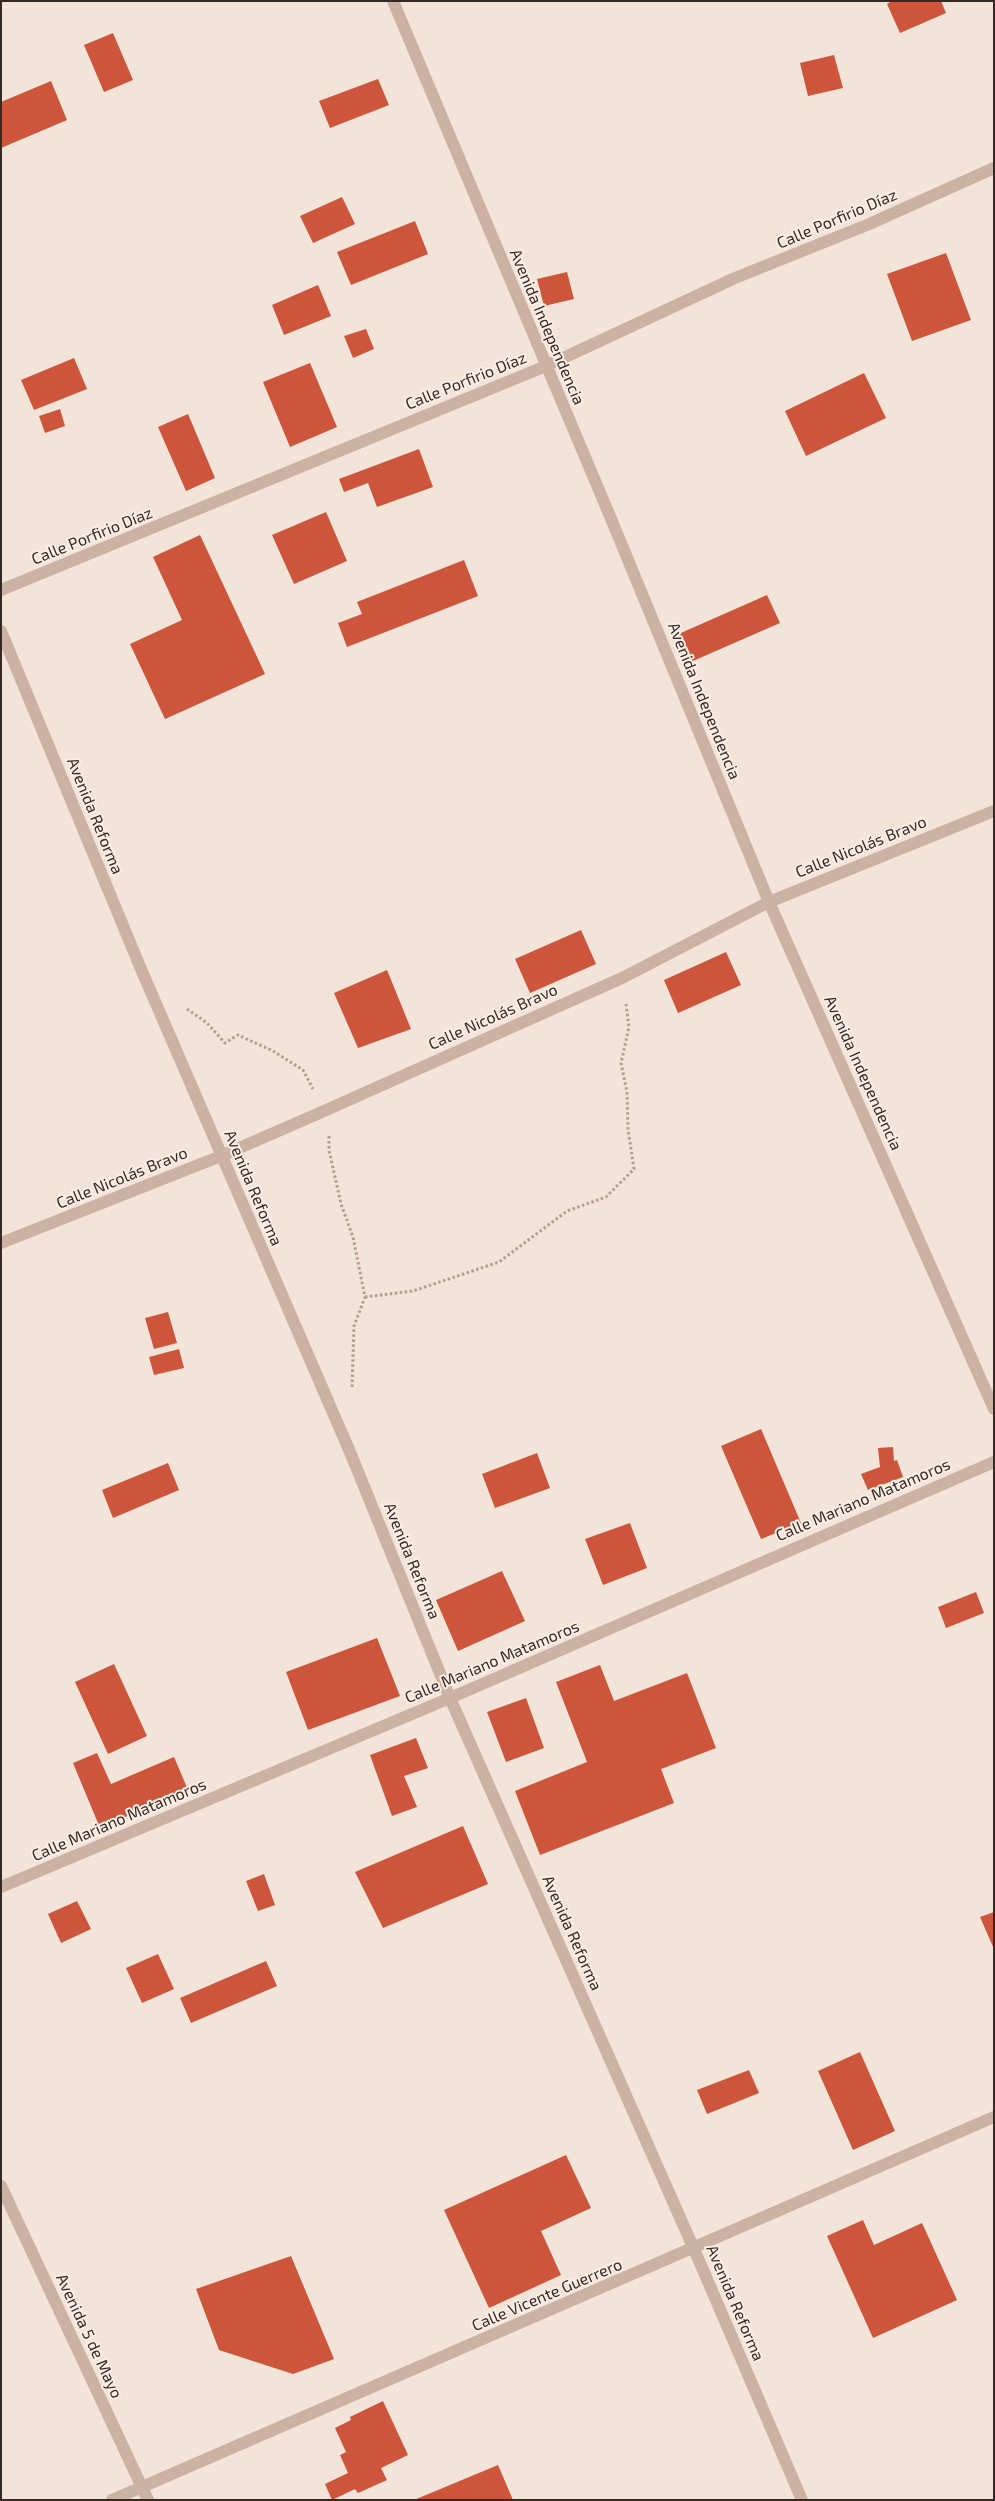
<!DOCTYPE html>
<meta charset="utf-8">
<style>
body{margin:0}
#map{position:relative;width:995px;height:2501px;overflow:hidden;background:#f2e4d8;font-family:"Exo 2",sans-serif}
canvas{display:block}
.frame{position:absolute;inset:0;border:2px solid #352926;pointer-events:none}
</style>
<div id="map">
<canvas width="995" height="2501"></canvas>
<div class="frame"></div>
</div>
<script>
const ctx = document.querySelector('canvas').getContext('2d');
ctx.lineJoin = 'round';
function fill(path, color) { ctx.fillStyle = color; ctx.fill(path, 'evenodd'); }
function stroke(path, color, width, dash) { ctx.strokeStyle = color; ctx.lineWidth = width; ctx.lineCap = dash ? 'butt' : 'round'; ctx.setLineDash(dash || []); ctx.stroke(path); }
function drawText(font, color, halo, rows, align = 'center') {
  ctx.font = font + ' "Exo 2",sans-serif'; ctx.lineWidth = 4; ctx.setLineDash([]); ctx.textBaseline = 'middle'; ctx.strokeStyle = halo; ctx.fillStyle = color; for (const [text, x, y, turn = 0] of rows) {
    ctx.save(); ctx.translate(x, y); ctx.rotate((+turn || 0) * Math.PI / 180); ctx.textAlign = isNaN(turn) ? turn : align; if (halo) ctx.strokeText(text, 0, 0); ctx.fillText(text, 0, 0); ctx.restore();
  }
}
fill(new Path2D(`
 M892,1H941L946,13L900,33L887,4Z
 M113,33L133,80L104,92L84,45Z
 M834,55L843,88L808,96L800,63Z
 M378,79L389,105L330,128L319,101Z
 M51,81L67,120L1,148V102Z
 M342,197L355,224L313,243L300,216Z
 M415,221L428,254L351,285L337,252Z
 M946,253L971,320L912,341L887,274Z
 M567,272L574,299L544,306L537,279Z
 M318,285L331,316L284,335L272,305Z
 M366,329L374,349L353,358L344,336Z
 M74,358L87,389L34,410L21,380Z
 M310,363L337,427L290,447L263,382Z
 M864,373L886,418L806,456L785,411Z
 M60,409L65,426L45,433L39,416Z
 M188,414L215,478L186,491L158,427Z
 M419,449L433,487L377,507L368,483L344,492L339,479Z
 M326,512L347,561L294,584L272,535Z
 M200,535L265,674L165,719L130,644L182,620L153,557Z
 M464,560L478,596L347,647L338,623L362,614L357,602Z
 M767,595L780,623L686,664L674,636Z
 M581,930L596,964L530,993L515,959Z
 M726,952L741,985L678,1013L664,980Z
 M387,970L411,1029L358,1048L334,993Z
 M168,1312L177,1343L154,1349L145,1318Z
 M179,1349L184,1368L154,1375L149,1357Z
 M761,1429L801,1523L761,1539L721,1446Z
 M893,1447L894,1461L897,1460L903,1477L868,1490L861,1474L880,1467L878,1448Z
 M537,1453L550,1488L495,1508L482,1474Z
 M168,1463L179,1490L113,1518L102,1490Z
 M630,1523L647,1568L603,1585L585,1539Z
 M502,1571L525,1621L458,1651L436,1600Z
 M976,1592L984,1613L946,1628L938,1607Z
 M377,1638L400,1696L308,1730L286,1672Z
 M114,1664L147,1736L108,1754L75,1682Z
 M600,1665L614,1701L687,1673L716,1748L661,1769L674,1803L540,1855L515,1791L587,1762L556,1682Z
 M526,1698L544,1748L506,1762L487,1712Z
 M416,1738L428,1768L404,1776L417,1807L392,1816L370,1755Z
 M97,1753L111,1784L174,1757L188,1790L100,1828L73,1763Z
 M463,1826L488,1884L383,1928L355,1872Z
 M264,1874L275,1905L258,1911L246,1881Z
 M77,1901L91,1929L61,1943L48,1914Z
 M994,1912V1949L980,1917Z
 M158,1954L174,1989L142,2003L126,1968Z
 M266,1961L277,1986L191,2023L180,1998Z
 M860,2052L895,2131L853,2150L818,2071Z
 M749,2070L759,2093L707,2114L697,2090Z
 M566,2155L591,2208L541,2231L561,2275L489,2308L444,2210Z
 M863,2220L874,2245L922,2223L957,2300L873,2338L827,2236Z
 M291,2256L334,2359L293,2374L219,2350L196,2289Z
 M383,2401L408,2455L381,2468L387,2480L358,2493L355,2489L332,2500L325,2484L348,2473L340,2455L346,2452L335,2428L351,2420L350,2417Z
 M498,2465L513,2500H414Z`), '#cc553c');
stroke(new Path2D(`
 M187,1009L207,1023L225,1043L238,1035L273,1051L303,1070L313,1089
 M329,1136V1150L341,1204L353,1237L365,1297L354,1326L352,1388
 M365,1297L413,1291L499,1262L567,1211L606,1197L634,1169L628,1129L627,1092L621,1063L629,1027L626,1004`), '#b69c8e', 3, [2.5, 2.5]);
stroke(new Path2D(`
 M393,1L612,521L769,902L994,1409
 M1,590L546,366L735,278L867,225L994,168
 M1,631L141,969L350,1452L450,1698L694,2249L802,2500
 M1,1243L221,1156L324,1111L622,978L769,902L994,811
 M1,1887L450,1698L994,1462
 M1,2186L148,2500
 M112,2500L994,2117`), '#cbb2a3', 12);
drawText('16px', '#352926', '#faeee4', [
 ["Calle Porfirio Díaz",837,219,-23],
 ["Avenida Independencia",547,327,67],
 ["Calle Porfirio Díaz",466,381,-22],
 ["Calle Porfirio Díaz",92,536,-22],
 ["Avenida Independencia",704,701,68],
 ["Avenida Reforma",95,816,68],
 ["Calle Nicolás Bravo",861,847,-22],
 ["Calle Nicolás Bravo",493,1017,-24],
 ["Avenida Independencia",863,1073,66],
 ["Calle Nicolás Bravo",122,1178,-22],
 ["Avenida Reforma",253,1188,67],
 ["Calle Mariano Matamoros",863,1500,-23],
 ["Avenida Reforma",412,1561,68],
 ["Calle Mariano Matamoros",492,1662,-23],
 ["Calle Mariano Matamoros",119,1820,-23],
 ["Avenida Reforma",572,1933,66],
 ["Calle Vicente Guerrero",547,2295,-23],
 ["Avenida Reforma",735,2303,67],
 ["Avenida 5 de Mayo",89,2336,65]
]);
</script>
